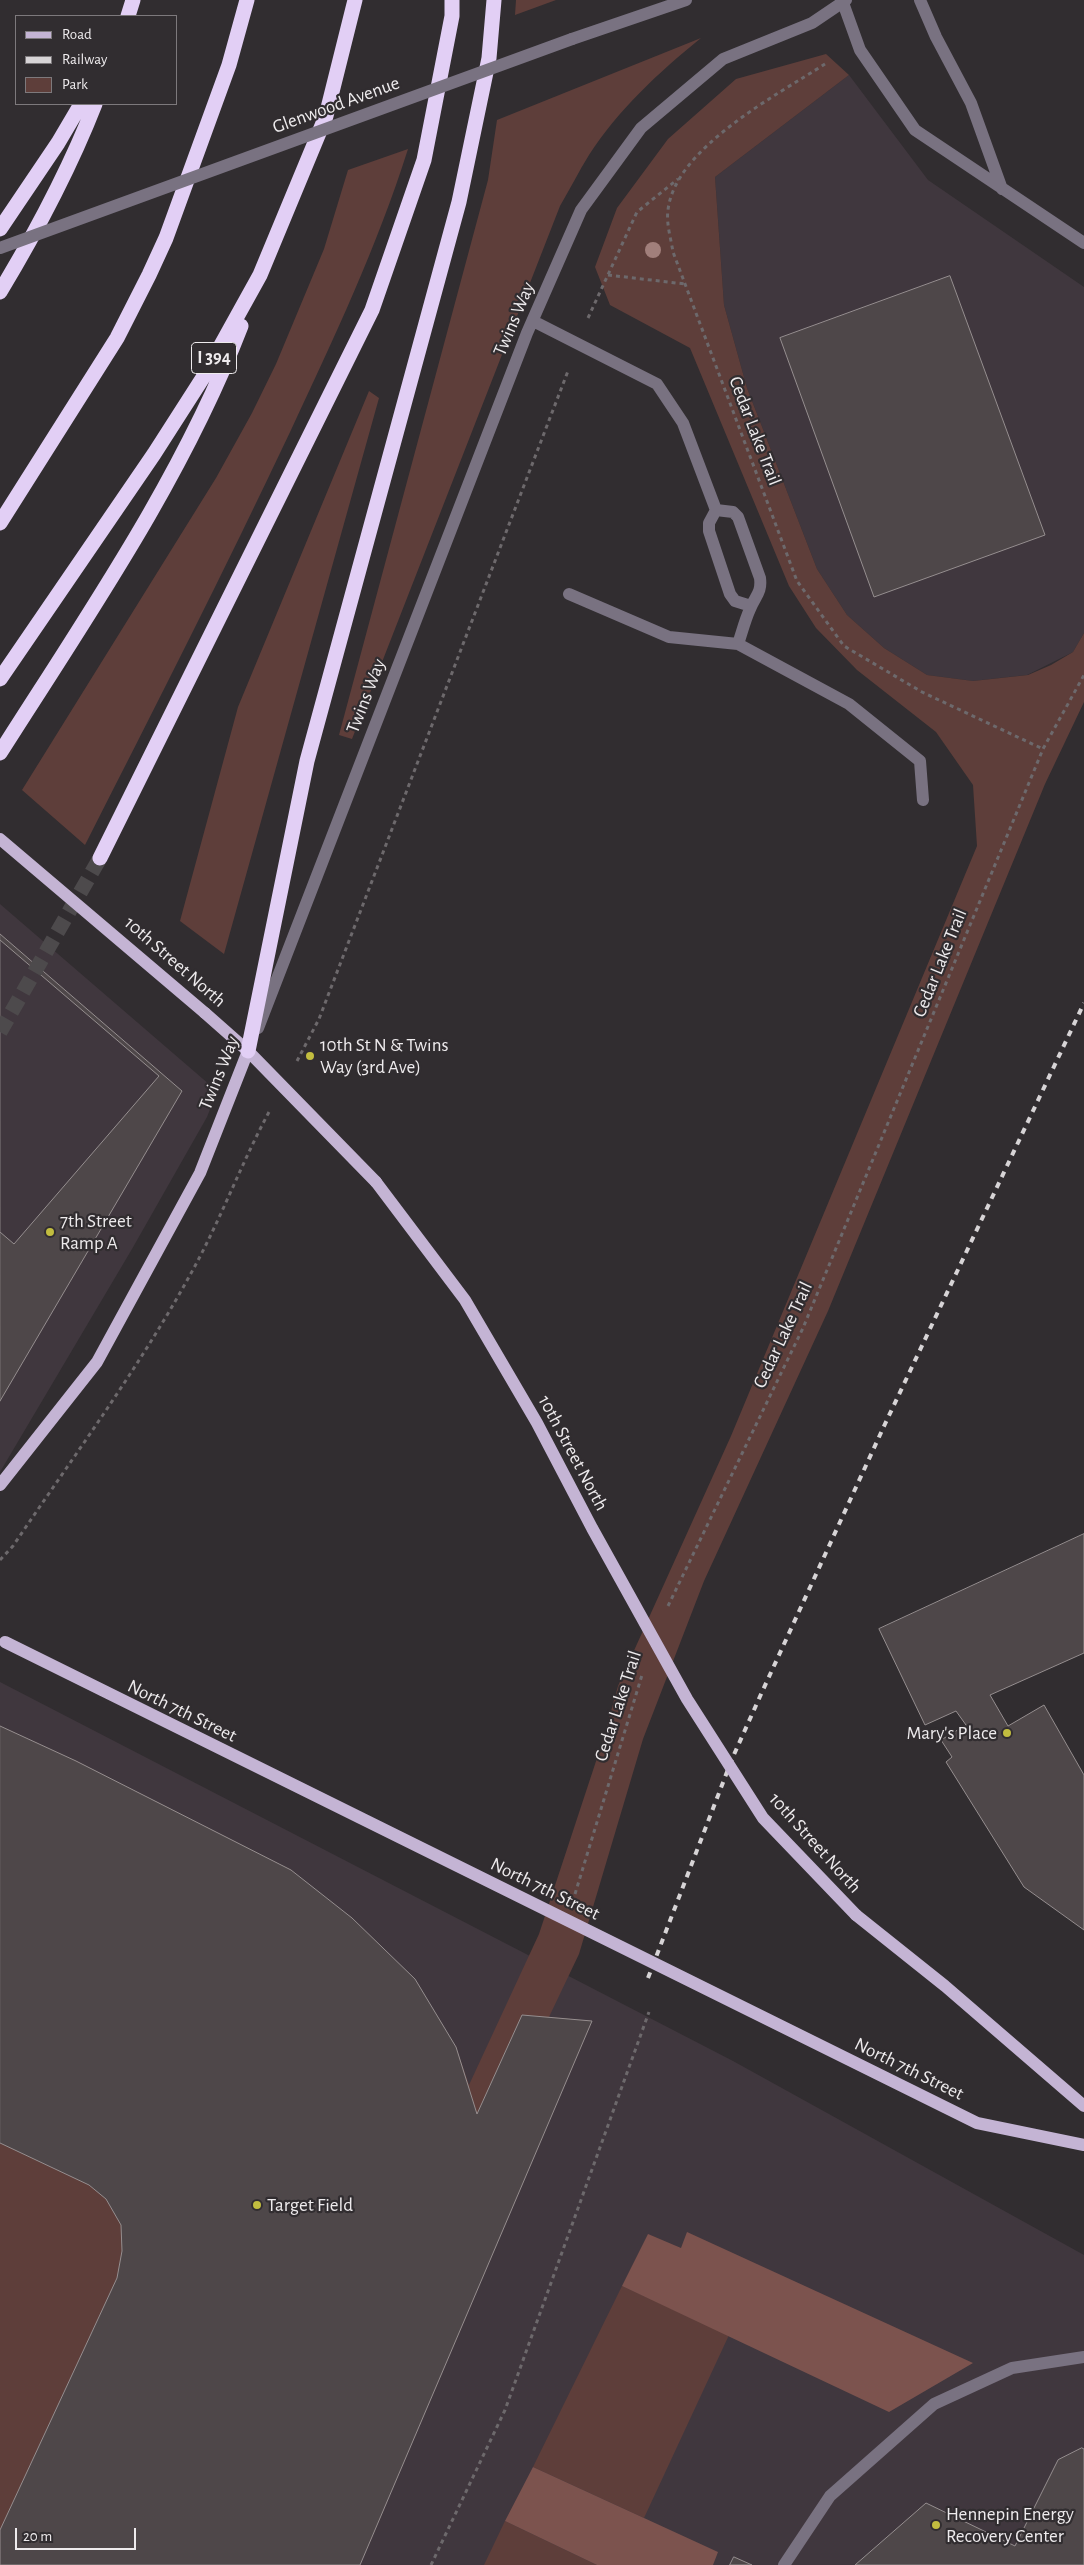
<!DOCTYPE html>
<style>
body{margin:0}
#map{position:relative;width:1084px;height:2565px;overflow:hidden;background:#312d30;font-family:"Alegreya Sans",sans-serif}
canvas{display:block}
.legend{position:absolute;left:15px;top:15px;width:162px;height:90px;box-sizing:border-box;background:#312d30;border:1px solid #7d797c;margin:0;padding:6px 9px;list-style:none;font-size:15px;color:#eeebed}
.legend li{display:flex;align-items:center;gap:10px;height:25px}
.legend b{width:25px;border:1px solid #7d797c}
.scale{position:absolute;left:15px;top:2528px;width:121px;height:22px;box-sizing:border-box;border:2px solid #eeebed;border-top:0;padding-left:6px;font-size:15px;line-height:18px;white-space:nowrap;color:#eeebed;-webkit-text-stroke:4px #312d30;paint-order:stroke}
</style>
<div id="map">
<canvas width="1084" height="2565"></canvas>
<ul class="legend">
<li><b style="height:6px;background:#c4b4d4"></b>Road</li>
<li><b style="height:6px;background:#d7d4d6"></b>Railway</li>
<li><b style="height:14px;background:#5e3e3a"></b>Park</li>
</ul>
<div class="scale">20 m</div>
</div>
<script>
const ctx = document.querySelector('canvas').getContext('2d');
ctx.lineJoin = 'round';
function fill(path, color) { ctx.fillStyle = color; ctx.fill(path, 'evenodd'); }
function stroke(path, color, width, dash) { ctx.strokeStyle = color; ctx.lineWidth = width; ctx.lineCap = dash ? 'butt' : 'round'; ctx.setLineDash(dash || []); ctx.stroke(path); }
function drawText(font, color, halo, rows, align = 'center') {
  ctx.font = font + ' "Alegreya Sans",sans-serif'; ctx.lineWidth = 4.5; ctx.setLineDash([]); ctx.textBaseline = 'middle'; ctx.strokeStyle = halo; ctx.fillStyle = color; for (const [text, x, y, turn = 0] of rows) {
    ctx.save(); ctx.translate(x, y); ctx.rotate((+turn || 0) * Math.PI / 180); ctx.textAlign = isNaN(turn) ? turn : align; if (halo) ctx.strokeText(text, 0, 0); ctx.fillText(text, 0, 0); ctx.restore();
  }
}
fill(new Path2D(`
 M849,75L928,180L1084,287V633L1073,652L1027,675L973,681L927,675L884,648L847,615L817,569L747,388L724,305L715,177Z
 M0,904L210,1085L214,1099L207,1117L132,1249L0,1472Z
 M0,1682L733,2061L1084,2255V2565H0Z`), '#40373e');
fill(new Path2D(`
 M516,0H556L515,15Z
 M701,38C659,72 618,110 589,155C579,171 570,189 560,206L352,739L339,735L488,180L497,120Z
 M826,54L849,75L715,177L724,305L747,388L817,569L847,615L884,648L927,675L973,681L1028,675L1051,665L1073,652L1084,633V702L1045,784L828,1311L704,1581L643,1739L579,1954L549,2017L592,2021L360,2565H0V1726L76,1761L291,1870L456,2047L469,2085L539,1934L603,1740L618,1686L731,1436L977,846L973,785L936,732L857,670L816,628L789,586L690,348L610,305L595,267L617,208L668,139L736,79Z
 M408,149C377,247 334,338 291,430C225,570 155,707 85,845L22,790L216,478L252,413L276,364L324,249L348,170Z
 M369,391L379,398L224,954L180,921L238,707Z
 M622,2286L729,2335L644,2518L533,2467Z
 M505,2521L597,2565H484Z`), '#5e3e3a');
fill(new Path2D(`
 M687,2232L973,2363L889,2412L622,2286L648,2234L681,2248Z
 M533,2467L718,2552L713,2565H597L505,2521Z`), '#7c534e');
const building = new Path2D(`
 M950,276L1045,535L874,597L780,338Z
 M0,934L182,1091L0,1401Z
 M0,940L159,1076L14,1244L0,1232Z
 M1084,1534V1653L990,1695L1008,1726L1044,1705L1084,1775V1930L1024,1887L946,1762L952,1757L941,1740L966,1725L956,1711L925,1725L879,1629Z
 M0,1726L76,1761L291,1870L352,1918L415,1979L456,2047L477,2114L522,2015L592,2021L360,2565H0V2530L117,2278L122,2251L121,2225L106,2199L89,2185L0,2143Z
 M1082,2448L1084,2449V2565H855L926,2503L1015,2546L1058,2460Z
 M734,2557L752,2565H730Z`);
fill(building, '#4e4749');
stroke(building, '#958e8f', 1);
stroke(new Path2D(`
 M0,1032L100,858`), '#4d4a4c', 15, [15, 8]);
stroke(new Path2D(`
 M825,64C777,95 675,148 668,210C666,223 671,239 673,252L797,581L844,646L922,692L1043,749
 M608,275L685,284
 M588,318L637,212L678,179
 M297,1061L319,1019L568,371
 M0,1560L13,1546C75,1454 142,1364 195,1266C222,1216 242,1162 269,1112
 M668,1606L803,1328L1043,749L1084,675
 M575,1894L642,1675
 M431,2565L505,2410L649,2012`), '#6d696c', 3, [4, 4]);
stroke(new Path2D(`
 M842,0L860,50L915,130L1084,243
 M920,0L936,37L971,103L1002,189
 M572,39L686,0
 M533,321L657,384L683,423L716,510
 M569,594L669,637L738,644L849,704L920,761L923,800
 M738,644C742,632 745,620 750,609C755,596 762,593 760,578L738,517L733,512L716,510L709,523V531L730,594L735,601L751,606
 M258,1028L527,333L581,210L641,128L723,59L812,23L846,0
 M784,2565L830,2496L934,2404L1012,2368L1084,2357`), '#797281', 12);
stroke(new Path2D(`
 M205,1013L248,1051L376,1182
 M0,1485L97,1362L200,1173L248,1051
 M856,1915L945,1986L1084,2106`), '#c4b4d4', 12);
stroke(new Path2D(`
 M128,16L133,0
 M0,229L58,143L81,104
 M0,292C36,232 70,168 95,104
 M0,523L117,338L149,275L166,238L229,65L247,0
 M0,679L154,454L204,376L260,275L326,116L355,0
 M0,753C87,616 182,479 241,326
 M100,858L372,310L424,160L452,16V0
 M248,1051L307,761L459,202L489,58L494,0`), '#e2cff5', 15);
stroke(new Path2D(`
 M648,1978L732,1759L762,1692L885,1424L1084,1003`), '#d7d4d6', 4, [6, 6]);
stroke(new Path2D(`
 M0,248L572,39`), '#797281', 12);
stroke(new Path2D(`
 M0,839L205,1013
 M376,1182L465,1300L537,1423L592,1528L687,1699L763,1818L856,1915
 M5,1642L977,2123L1084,2145`), '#c4b4d4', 12);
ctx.fillStyle = '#a17f7b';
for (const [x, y] of [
 [653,250]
]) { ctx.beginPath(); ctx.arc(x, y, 8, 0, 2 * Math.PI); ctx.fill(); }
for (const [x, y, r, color] of [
 [310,1056,5,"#c2bd3f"],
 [50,1232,5,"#c2bd3f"],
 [1007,1733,5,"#c2bd3f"],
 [257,2205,5,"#c2bd3f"],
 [936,2525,5,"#c2bd3f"]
]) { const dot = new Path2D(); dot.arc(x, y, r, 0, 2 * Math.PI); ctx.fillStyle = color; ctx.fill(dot); stroke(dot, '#312d30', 2); }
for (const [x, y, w] of [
 [214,358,45]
]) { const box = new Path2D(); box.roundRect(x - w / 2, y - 15.5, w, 31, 4); ctx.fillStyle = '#312d30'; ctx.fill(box); stroke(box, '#eeebed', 1); }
drawText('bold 18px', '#eeebed', null, [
 ["I 394",214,358]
]);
drawText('19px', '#eeebed', '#312d30', [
 ["Glenwood Avenue",336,105,-20],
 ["Twins Way",514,319,-67],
 ["Cedar Lake Trail",755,431,69],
 ["Twins Way",366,696,-69],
 ["10th Street North",175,962,41],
 ["Cedar Lake Trail",940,963,-68],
 ["Twins Way",219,1073,-68],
 ["Cedar Lake Trail",783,1335,-65],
 ["10th Street North",573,1453,62],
 ["Cedar Lake Trail",618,1706,-72],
 ["North 7th Street",182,1711,26],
 ["10th Street North",815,1843,48],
 ["North 7th Street",545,1889,26],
 ["North 7th Street",909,2069,26]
]);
drawText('19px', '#eeebed', '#312d30', [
 ["10th St N & Twins",320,1045],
 ["Way (3rd Ave)",320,1067],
 ["7th Street",60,1221],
 ["Ramp A",60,1243],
 ["Mary's Place",997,1733,"right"],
 ["Target Field",267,2205],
 ["Hennepin Energy",946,2514],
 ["Recovery Center",946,2536]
], 'left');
</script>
